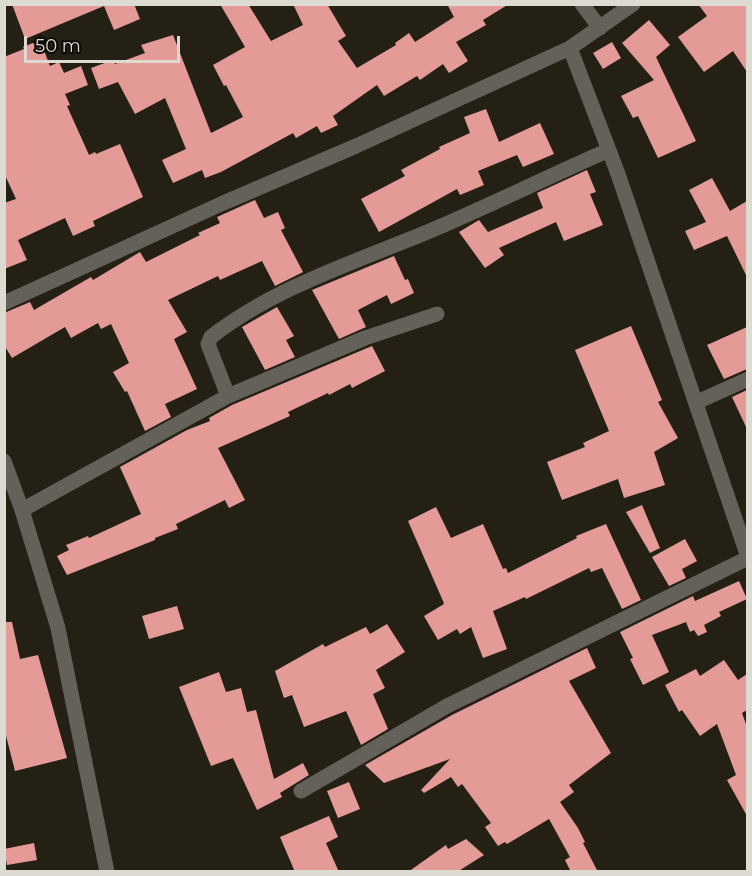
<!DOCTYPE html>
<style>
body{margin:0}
#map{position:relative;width:752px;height:876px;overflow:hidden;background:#252014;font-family:Montserrat,sans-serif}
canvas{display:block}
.frame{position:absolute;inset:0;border:6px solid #dddad2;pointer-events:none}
.scale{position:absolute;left:24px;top:36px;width:156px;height:27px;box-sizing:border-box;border:3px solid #dddad2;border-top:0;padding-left:8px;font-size:18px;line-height:21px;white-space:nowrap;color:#dddad2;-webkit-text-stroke:4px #0c0a05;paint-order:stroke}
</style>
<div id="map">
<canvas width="752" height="876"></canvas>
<div class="frame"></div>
<div class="scale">50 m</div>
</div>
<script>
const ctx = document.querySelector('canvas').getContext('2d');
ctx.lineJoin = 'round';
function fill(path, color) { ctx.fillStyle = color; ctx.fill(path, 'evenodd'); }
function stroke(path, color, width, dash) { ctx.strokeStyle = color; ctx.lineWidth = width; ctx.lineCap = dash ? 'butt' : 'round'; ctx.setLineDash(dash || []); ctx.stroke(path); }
fill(new Path2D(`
 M12,4H134L140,19L114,30L104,6L25,39Z
 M220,4H248L271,41L303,25L293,4H327L346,36L338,41L357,68L396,45L395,43L409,33L415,42L454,17L447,4H509L483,20L486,25L456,42L468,61L449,73L443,64L420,80L417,76L384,96L377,85L333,116L338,125L321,133L317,126L296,138L293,133L221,172L205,178L202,170L173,183L162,160L186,149L165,98L135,114L118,82L99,89L91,68L113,60L115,64L145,53L141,45L173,35L211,133L243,117L226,85L224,86L213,65L245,47Z
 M698,4H747V72L733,51L704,72L678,37L707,16Z
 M649,20L670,45L656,57L696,141L658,158L638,116L633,118L621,96L654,80L622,43Z
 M40,40L50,66L59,62L64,73L81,66L88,85L65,94L70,105L67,106L89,155L95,152L96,154L120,144L143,197L93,221L95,226L73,236L65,218L18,240L27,260L4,269V203L16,199L4,173V57L24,49L23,47Z
 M612,42L621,58L603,69L593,53Z
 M486,109L499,142L540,123L554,154L523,167L517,155L478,171L484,185L460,195L457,189L379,232L361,199L405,176L401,170L440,149L439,147L470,133L464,117Z
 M587,170L596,192L590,194L603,225L564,241L556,222L499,248L504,255L485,268L459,232L479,220L488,232L543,208L537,193Z
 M712,178L730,211L747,201V277L727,236L694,250L685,231L706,222L689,190Z
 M255,200L264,218L278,212L285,228L281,230L303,272L275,286L262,261L220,280L218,276L168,300L187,332L174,339L197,389L165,404L171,417L145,431L127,391L125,392L113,372L129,363L111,324L101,329L98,323L71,338L65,327L12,358L4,345V313L30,302L34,310L91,277L93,280L140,252L146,262L200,235L198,233L220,223L217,217Z
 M394,256L405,280L408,279L414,293L391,304L387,295L358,310L366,327L339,339L312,290Z
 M277,307L294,336L286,340L295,357L265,370L242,327Z
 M631,326L662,400L658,402L678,438L654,452L665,485L624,498L618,479L562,500L547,462L585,447L583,443L609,431L575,350Z
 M747,327V369L724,379L707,345Z
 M372,346L385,371L352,388L350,384L329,395L328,393L288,412L290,416L218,448L245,500L229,508L225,500L176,524L178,529L155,538V540L67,575L57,556L69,550L66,545L88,536L89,538L141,514L120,467L187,430L210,421L209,418L232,405Z
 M747,390V429L732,397Z
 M642,505L660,548L650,553L626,512Z
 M436,507L451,538L483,524L503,569L506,568L508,573L577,538L576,536L606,524L641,600L622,609L602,568L591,572L589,568L526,599L525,597L493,611L507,649L483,658L471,627L460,634L457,629L438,640L424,616L444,604L443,601L408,521Z
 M685,539L697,561L682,569L686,578L669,586L652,557Z
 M739,581L747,599L719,612L721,616L704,625L707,632L698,636L694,630L690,632L686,622L652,635L669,672L643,685L630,659L633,658L620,632L693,596L695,601Z
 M177,606L184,629L149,639L142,616Z
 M4,622H12L20,659L38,655L67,758L15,771L4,728Z
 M387,624L405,652L376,670L385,688L373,694L388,729L361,745L346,711L304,727L292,695L284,698L275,671L323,644L325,647L366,627L370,634Z
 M587,648L596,668L569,681L611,753L569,785L574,792L560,802L578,828L585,842L583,843L598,872H571L565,860L570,857L549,819L507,844L505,842L498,846L485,827L491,823L462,784L458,787L451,777L424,793L421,790L450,759L384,783L365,765L452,715Z
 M724,660L738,680L747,674V710L742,713L747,727V816L727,780L736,775L717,724L700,736L682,710L679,712L665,685L696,669L700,676Z
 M219,672L226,692L241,688L247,712L256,710L274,779L303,763L309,775L280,793L282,797L257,810L233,758L211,766L179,687Z
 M349,782L360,809L338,818L327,791Z
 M329,816L338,837L326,843L339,872H295L280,837Z
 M466,839L484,855L457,872H408L446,845L448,849Z
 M34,843L37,860L7,865L4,849Z`), '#e49b98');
stroke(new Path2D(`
 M582,4L600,28
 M570,48L618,174L748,557
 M4,303L221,204L356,146L570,48L633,4
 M228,396L208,344L211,337C274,288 352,263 425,233C487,207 547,177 609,150
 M697,402L748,379
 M4,461L22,510L58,628L107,872
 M22,510L228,396L365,338L437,314
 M301,791L447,706L748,558`), '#64605a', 15);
</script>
